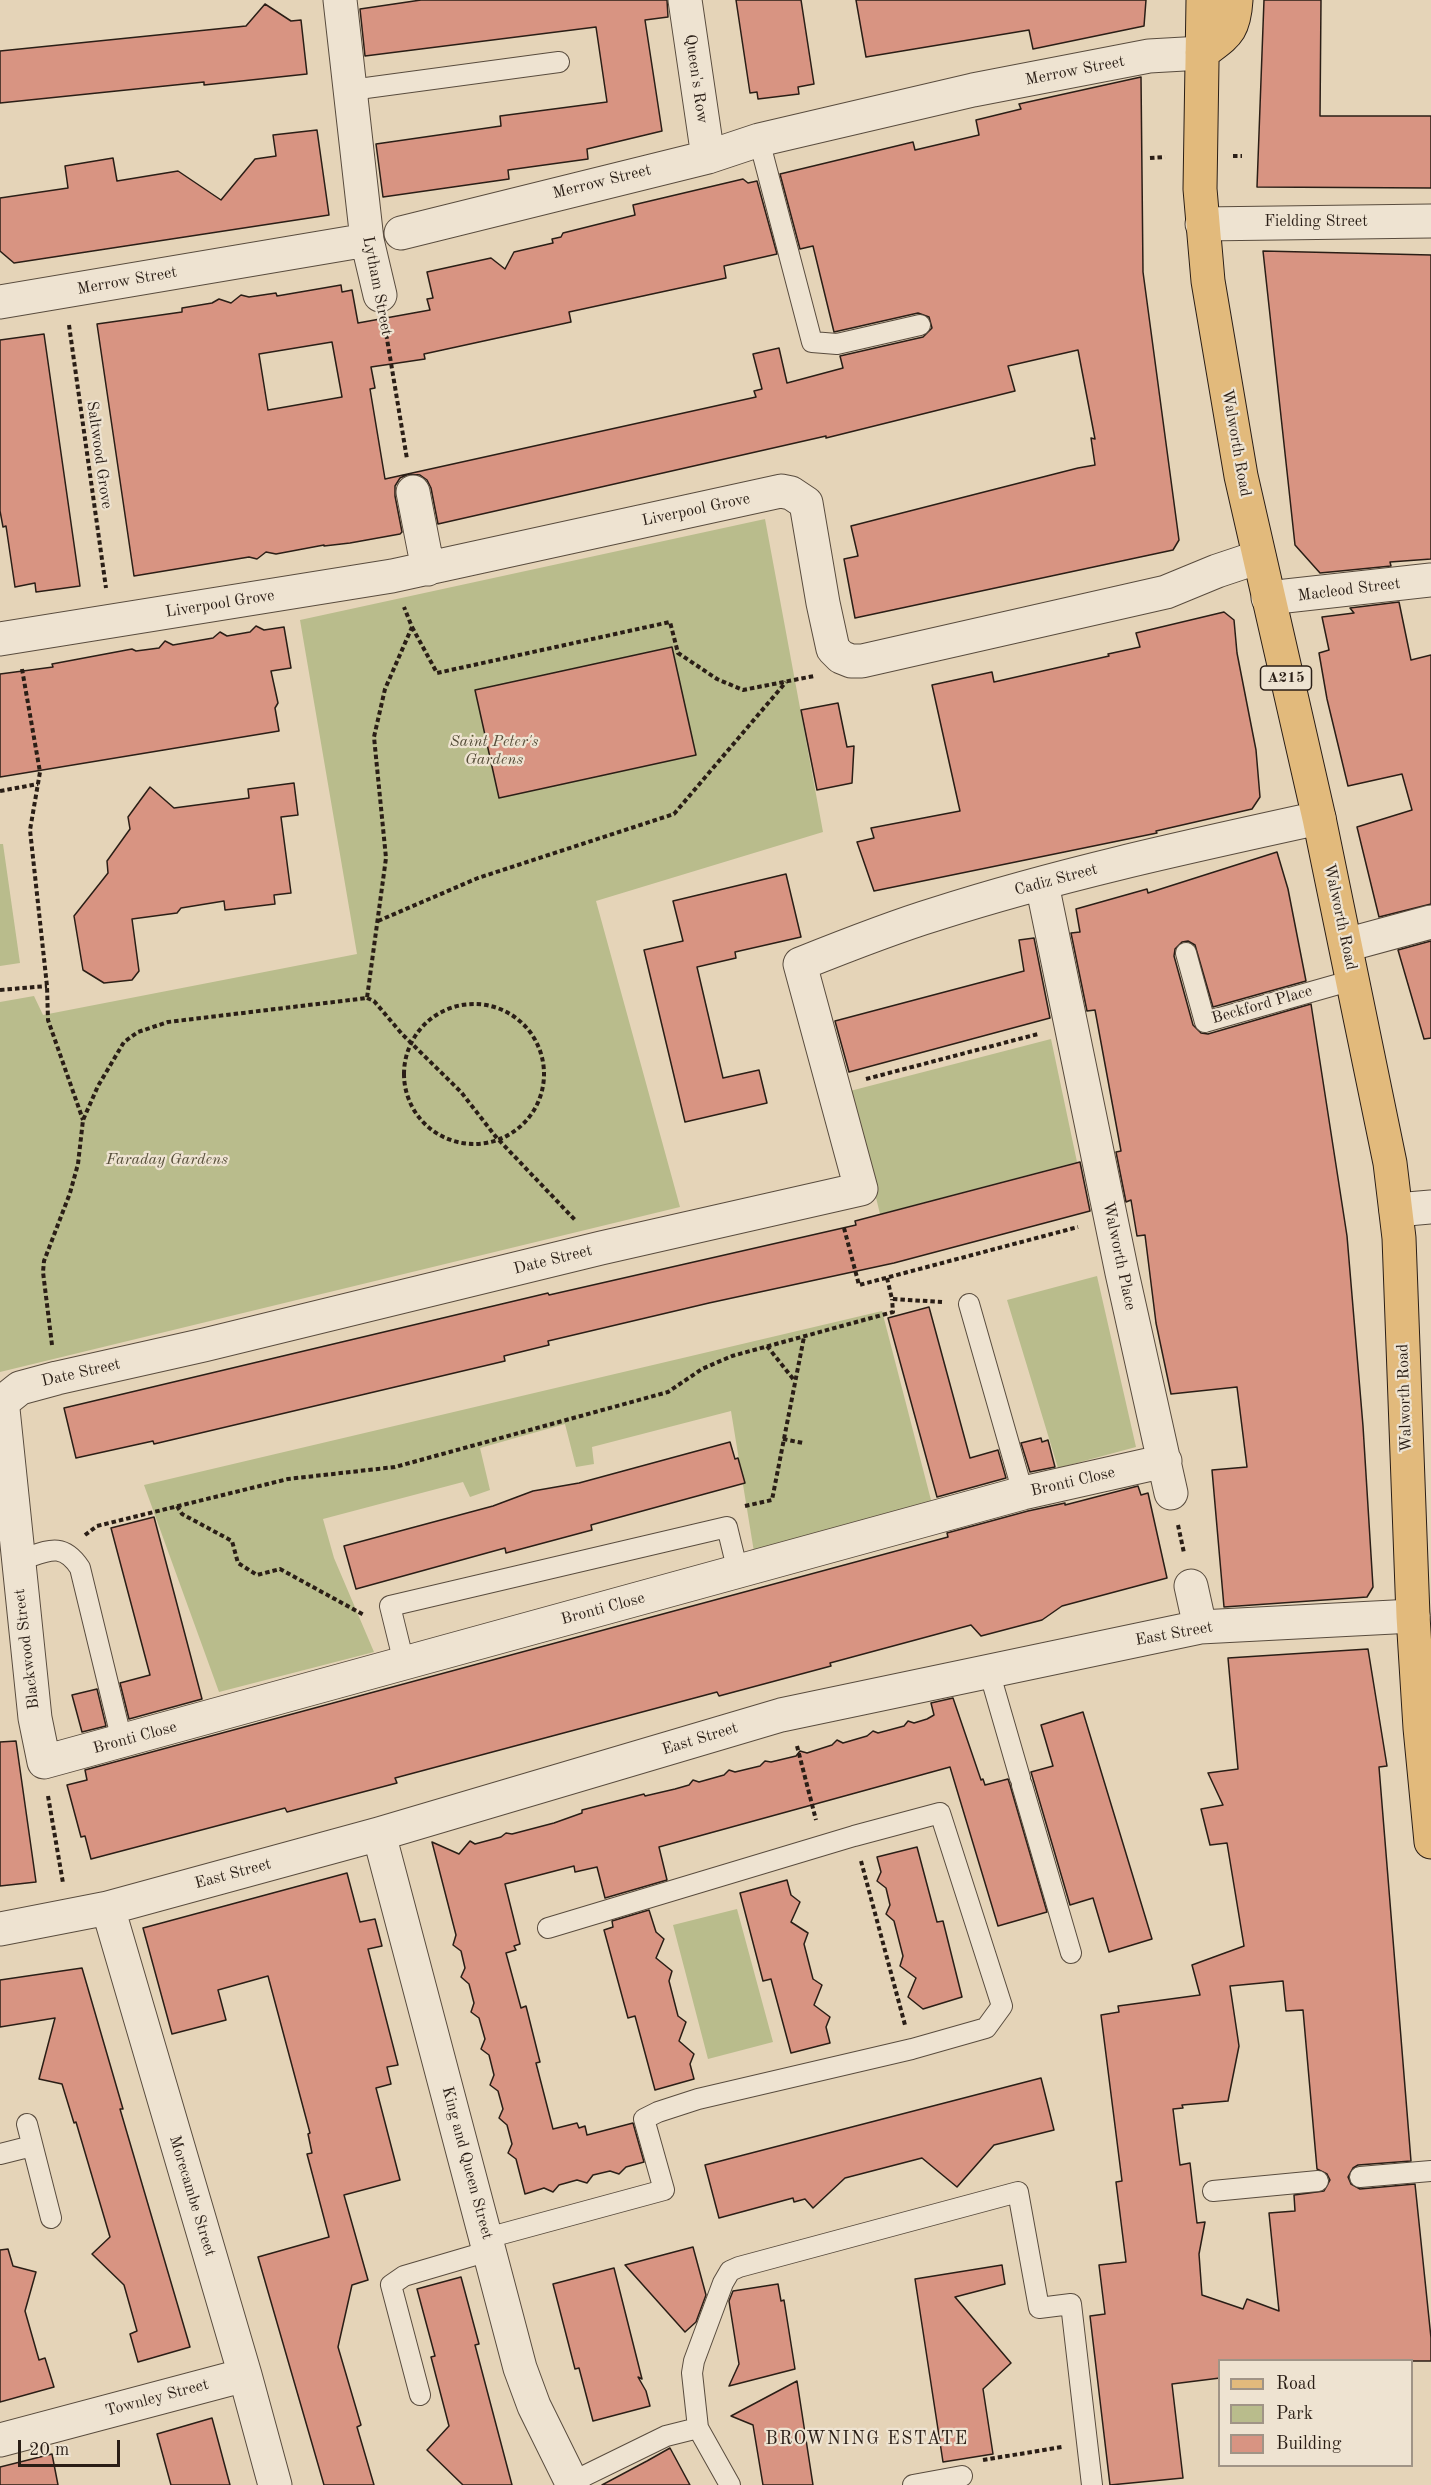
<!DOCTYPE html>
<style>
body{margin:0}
#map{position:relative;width:1431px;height:2485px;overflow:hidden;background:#e5d4b8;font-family:"Old Standard TT",serif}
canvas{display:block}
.legend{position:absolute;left:1218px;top:2359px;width:195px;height:108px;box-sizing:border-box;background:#eee3d1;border:2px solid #a09486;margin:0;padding:8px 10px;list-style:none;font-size:18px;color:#2a1e16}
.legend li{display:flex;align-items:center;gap:12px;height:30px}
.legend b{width:30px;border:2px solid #a09486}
.scale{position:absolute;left:18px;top:2440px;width:102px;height:27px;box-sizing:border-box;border:3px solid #2a1e16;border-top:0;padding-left:8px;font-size:18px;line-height:21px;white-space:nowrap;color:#2a1e16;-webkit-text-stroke:4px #eee3d1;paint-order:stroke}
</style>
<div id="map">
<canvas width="1431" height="2485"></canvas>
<ul class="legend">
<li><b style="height:8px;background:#e2ba7c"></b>Road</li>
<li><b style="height:16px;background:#b9bc8c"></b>Park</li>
<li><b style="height:16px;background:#d89482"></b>Building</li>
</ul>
<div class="scale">20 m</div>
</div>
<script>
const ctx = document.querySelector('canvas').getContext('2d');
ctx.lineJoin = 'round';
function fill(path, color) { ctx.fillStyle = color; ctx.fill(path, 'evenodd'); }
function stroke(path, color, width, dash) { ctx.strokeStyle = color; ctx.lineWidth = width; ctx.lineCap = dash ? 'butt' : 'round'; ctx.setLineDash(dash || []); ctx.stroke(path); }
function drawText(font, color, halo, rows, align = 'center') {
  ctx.font = font + ' "Old Standard TT",serif'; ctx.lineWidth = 4.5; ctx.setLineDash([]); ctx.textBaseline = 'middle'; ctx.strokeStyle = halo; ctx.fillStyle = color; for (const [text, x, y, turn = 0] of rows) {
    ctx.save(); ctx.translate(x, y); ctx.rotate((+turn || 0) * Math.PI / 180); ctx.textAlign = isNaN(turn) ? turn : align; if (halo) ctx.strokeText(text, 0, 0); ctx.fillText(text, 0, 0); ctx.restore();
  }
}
fill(new Path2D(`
 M765,519L823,832L596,901L680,1207L0,1372V1002L34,996L43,1015L357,954L300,620Z
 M0,844H3L20,963L0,966Z
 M1051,1039L1077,1162L880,1214L850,1091Z
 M1097,1276L1136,1447L1058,1468L1007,1300Z
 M882,1311L932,1504L754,1552L731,1411L592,1447L594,1464L576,1467L565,1424L480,1448L490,1490L470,1497L463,1482L323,1519L334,1558L374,1652L219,1692L144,1485Z
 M737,1909L773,2042L708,2059L673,1925Z`), '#b9bc8c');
const building = new Path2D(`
 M421,0H667L668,17L645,20L662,131L587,149L588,159L508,170L509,179L383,197L376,144L501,126L500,116L607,102L596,27L365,56L360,9Z
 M736,0H801L814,84L798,87L799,94L758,99L757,92L750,93Z
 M856,0H1146L1144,26L1033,49L1029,30L866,57Z
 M1264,0H1321L1320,116H1431V188L1257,187Z
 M265,4L291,21L301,20L307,74L204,85V82L0,103V51L246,26Z
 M1141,77L1143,272L1179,540L1173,550L855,618L844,559L858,556L851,526L1078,468L1095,465L1091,438L1095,439L1078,350L1008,366L1015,391L826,438V436L438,524L431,488L427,480L420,475L409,474L400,478L395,486V496L402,532L400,534L350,543L324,546V545L276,554L266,552L257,559L249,557L134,576L97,324L182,312V308L212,303L219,299L231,303L241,295L249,297L276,293L277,296L341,285L342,292L352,290L358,323L430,310L427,299L433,298L427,272L491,258L505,269L514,252L553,243L552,239L561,237L563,233L635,215L633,205L743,179L748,183L757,181L777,254L724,266L726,278L569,312L571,322L424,354L425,359L371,367L375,388L370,389L385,479L756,397L754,391L762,389L753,354L779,348L787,383L843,368L840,356L923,337L932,328L929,317L918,313L834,332L813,246L800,249L780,174L913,142L915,150L979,135L976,120L1021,109L1019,104ZM332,342L342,397L268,410L259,354Z
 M317,130L329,215L14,263L0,251V198L68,188L65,166L113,158L117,181L178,171L221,200L255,159L276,156L273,135Z
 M1263,251L1431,255V559L1390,562L1391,566L1320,573L1295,545Z
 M44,334L80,586L36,592L35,583L15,587L6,526L3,527L0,511V340Z
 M1399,602L1411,660L1431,655V904L1379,917L1357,827L1412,810L1402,774L1348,786L1327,699L1319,653L1329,650L1322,617L1354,613L1350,608Z
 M1224,612L1234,620L1237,653L1256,750L1260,797L1252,809L1156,831L1157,833L874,891L857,842L874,838L871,828L960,811L932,685L992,672L994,682L1109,656L1108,654L1140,647L1136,633Z
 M256,626L264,630L284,627L291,668L271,671L278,703L275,708L279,731L0,777V674L53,667L52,664L132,649L136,651L159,648L165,641L173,645L213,638L220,632L227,636L250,632Z
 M672,647L696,755L499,798L475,690Z
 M838,703L847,747L854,746L852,783L817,790L801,710Z
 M294,783L298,815L281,817L291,893L274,895L275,904L225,910L224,901L181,908L177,913L132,919L139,971L132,980L104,983L83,970L74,916L108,873L107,861L130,829L128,817L150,787L174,808L249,798L248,789Z
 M1277,852L1288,889L1306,981L1213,1007L1195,945L1188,941L1182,942L1175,949L1174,956L1193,1025L1201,1033L1208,1034L1311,1004L1347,1236L1363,1426L1373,1587L1367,1597L1224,1607L1212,1470L1247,1467L1237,1387L1171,1394L1156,1323L1145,1235L1137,1236L1131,1200L1126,1202L1116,1152L1121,1151L1095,1010L1087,1011L1071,933L1080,932L1076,909L1147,889L1148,893Z
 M786,874L801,937L735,952L736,958L697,967L723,1078L759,1070L767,1103L685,1122L644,950L683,941L673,901Z
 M1034,938L1050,1018L849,1072L835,1021L1024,971L1019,940Z
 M1431,941V1038L1424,1039L1398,950Z
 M1080,1162L1090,1211L894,1263L709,1303L548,1341L549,1345L504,1356L505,1361L154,1444L153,1441L76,1458L64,1408L548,1293L549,1295L856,1225L855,1221Z
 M929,1307L970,1458L998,1450L1006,1478L937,1497L888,1318Z
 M1041,1438L1042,1442L1048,1440L1055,1467L1030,1472L1021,1443Z
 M730,1442L735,1459L738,1458L745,1483L591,1525L592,1530L506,1553L505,1548L356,1589L344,1546L493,1506L533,1491L579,1483Z
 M1138,1486L1141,1495L1148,1493L1167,1578L1062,1606L1042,1620L981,1636L971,1625L830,1663L831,1666L719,1696L717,1692L395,1778L397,1783L287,1812L285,1808L91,1859L85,1836L81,1837L67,1785L87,1780L85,1770L948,1537L947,1533L1028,1511L1065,1503V1505Z
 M154,1517L202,1699L129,1719L120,1683L150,1675L111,1528Z
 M1368,1649L1387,1766L1379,1767L1411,2161L1358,2165L1353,2168L1348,2177L1351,2184L1360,2189L1415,2184L1431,2338V2361H1220V2378L1172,2384L1183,2478L1110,2485L1090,2316L1105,2314L1099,2265L1126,2262L1116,2182L1122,2181L1101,2015L1119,2012L1118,2006L1200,1995L1192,1965L1244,1946L1227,1843L1210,1845L1201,1809L1223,1805L1208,1773L1238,1769L1228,1658ZM1283,1981L1286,2011L1303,2010L1317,2169L1327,2174L1330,2180L1324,2191L1294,2195L1295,2211L1269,2213L1279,2311L1247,2299L1243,2309L1202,2295L1199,2254L1205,2222L1197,2223L1190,2163L1180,2165L1173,2109L1183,2108L1182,2105L1228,2101L1239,2046L1230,1986Z
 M97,1689L106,1726L82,1732L72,1695Z
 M953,1698L981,1780L983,1779L985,1785L1008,1779L1010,1785L1047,1912L998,1926L950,1767L659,1847L667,1880L605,1898L597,1867L575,1872L574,1866L505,1884L520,1944L514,1946L516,1950L506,1953L521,2008L526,2006L540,2062L536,2063L553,2129L577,2123L579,2128L585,2126L587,2135L633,2123L644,2162L626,2167L619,2174L610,2171L593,2175L587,2183L577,2180L559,2185L553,2192L544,2188L525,2194L516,2159L508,2153L512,2144L507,2125L499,2118L503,2109L498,2091L490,2085L494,2075L489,2055L481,2049L485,2039L479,2018L471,2012L474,2003L469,1984L461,1977L465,1968L461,1951L453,1945L456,1935L432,1842L459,1854L470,1841L475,1844L501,1837L506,1833L512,1834L554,1823L582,1813V1810L644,1794L645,1796L675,1789L689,1785L693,1780L699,1782L724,1775L729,1770L735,1772L760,1766L765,1761L771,1762L796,1756L800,1751L807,1753L832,1745L837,1740L843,1743L867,1736L873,1731L878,1733L904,1726L908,1721L914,1723L927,1719L934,1715L931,1703Z
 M1083,1712L1152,1939L1109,1952L1093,1898L1070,1905L1031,1772L1053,1766L1041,1725Z
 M16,1741L36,1882L0,1886V1742Z
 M917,1847L937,1922L943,1921L962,1997L923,2009L908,1997L916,1978L900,1966L903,1956L894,1921L886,1914L890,1905L886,1888L877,1881L881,1872L877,1857Z
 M347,1873L360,1922L375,1919L382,1946L368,1949L398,2065L387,2067L391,2084L376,2088L400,2180L344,2195L368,2280L352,2285L338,2347L361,2425L357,2427L374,2485H324L258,2257L329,2237L307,2154L312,2153L308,2134L310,2133L268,1976L218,1990L226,2020L172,2034L143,1928Z
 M787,1880L791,1895L800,1902L791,1922L808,1933L804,1944L813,1979L822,1985L814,2005L830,2017L826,2027L830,2043L791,2053L771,1979L763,1981L740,1893Z
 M649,1910L656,1932L664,1939L656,1958L672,1971L669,1981L678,2016L686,2022L679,2041L694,2054L690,2064L694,2079L655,2090L635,2016L628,2018L604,1930L613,1927L612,1921Z
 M82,1968L123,2109H120L190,2347L138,2362L130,2334L137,2331L124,2285L92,2254L110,2237L76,2122L74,2123L62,2084L39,2079L55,2018L0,2027V1980Z
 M1041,2078L1054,2130L994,2145L957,2187L922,2158L845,2178L813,2208L805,2199L794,2202L793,2198L719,2218L705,2165Z
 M693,2247L706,2295L696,2322L685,2332L625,2265Z
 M8,2249L13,2266L36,2272L25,2311L39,2360L45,2358L54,2387L0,2402V2250Z
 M1002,2265L1005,2284L955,2297L1011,2363L983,2389L993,2454L943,2462L915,2279Z
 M614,2268L642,2379L638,2377L646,2391L650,2406L593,2421L579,2368L575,2369L553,2284Z
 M461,2277L479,2344L475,2345L512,2485H463L427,2450L449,2426L431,2357L435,2356L417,2289Z
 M778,2284L781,2301L784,2300L795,2369L729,2386L739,2364L729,2301L733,2291Z
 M797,2381L813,2485H763L753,2425L731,2416Z
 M212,2418L230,2485H171L157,2434Z
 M670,2448L690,2485H602L647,2461Z
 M52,2454L58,2485H0V2467Z`);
fill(building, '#d89482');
stroke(building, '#2a1e16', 1.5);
const lane = new Path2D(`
 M350,95L366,88L559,62
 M759,140L812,342L837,344L920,325
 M1186,953L1205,1022L1353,980
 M969,1304L1023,1493
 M17,1561C45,1553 61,1539 80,1568L122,1741
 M404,1663L390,1606L727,1527L738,1572
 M989,1671L1020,1778
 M1022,1785L1071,1953
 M27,2124L51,2218
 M0,2154L32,2146
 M1360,2177L1431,2171
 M1213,2191L1318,2181
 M487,2238L664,2190L644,2119L658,2112L698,2099L912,2049L986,2028L1002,2006L940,1813L854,1836L548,1928
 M420,2395L391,2285L404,2276L489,2251
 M698,2428L730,2485
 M572,2482L666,2436L698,2428L692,2373L694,2361L723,2283L730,2271L739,2267L1018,2192L1039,2308L1071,2304L1092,2485
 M913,2485L962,2476`);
const street = new Path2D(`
 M340,0L367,240L380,295
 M685,0L708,157
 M1202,224L1431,221
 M401,233L708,157L759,140L973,90L1149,56L1202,53
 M0,302L367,240
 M413,492L428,569
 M1268,598L1431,580
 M0,639L392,576L781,491L791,493L806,503L823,603L833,649L841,657L851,661H862L1166,592L1217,571L1259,557
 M1042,884L1122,1273L1171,1493
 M1346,945L1431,922
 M1396,1210L1431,1207
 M1165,1461L1023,1493L44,1762L35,1718L3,1409L5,1400L20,1388L57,1378L204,1345L601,1248L861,1189L800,964C845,946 890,928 936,914C1061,874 1191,846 1319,818
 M1191,1586L1200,1627
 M379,1834L520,2368L534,2406L573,2485
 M108,1908L245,2375L275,2485
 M0,1929L108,1908L379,1834L781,1715L1200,1627L1413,1616
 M0,2440L245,2375`);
const primary = new Path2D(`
 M1203,0L1200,189L1208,281L1241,476L1319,818L1390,1163L1399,1238L1413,1616L1420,1728L1431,1842
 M1202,53C1226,34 1234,33 1236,0`);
stroke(lane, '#594c3e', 22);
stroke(street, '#594c3e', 35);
stroke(primary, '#2a1e16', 35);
stroke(new Path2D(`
 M1233,156H1242
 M1150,158L1165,157
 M69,325L106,588
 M385,327L407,459
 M412,627L437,673L670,622L678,653L717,679L743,690L814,676
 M22,669L40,772L30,830L47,986L48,1020L83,1120
 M0,791L38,784
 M378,921L478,878L674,814L786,682
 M0,990L47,986
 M367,998L374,1001L402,1034L461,1092L496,1137L575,1220
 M404 1074a70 70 0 1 1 140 0a70 70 0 1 1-140 0Z
 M866,1079L1038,1034
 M844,1228L859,1285L1078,1227
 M887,1278L892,1299L942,1302
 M52,1345L43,1272L44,1261L70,1193L78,1164L83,1120L98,1086L124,1042L138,1032L168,1022L367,998L386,858L374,737L385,689L412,627L404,607
 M767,1346L794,1380
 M783,1439L803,1443
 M177,1506L182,1514L232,1541L238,1563L257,1575L280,1569L364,1615
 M745,1506L772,1500L804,1337
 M1178,1525L1184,1553
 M85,1535L97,1526L288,1479L395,1467L668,1392L702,1369L732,1356L893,1312L892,1299
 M797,1746L816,1820
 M48,1796L63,1883
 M861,1861L905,2025
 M983,2460L1062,2447`), '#2a1e16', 4, [4.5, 3]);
stroke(lane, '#eee3d1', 20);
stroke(street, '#eee3d1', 33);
stroke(primary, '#e2ba7c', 33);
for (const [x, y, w] of [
 [1286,678,51]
]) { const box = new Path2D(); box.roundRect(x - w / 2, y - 12, w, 24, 4.5); ctx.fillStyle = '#eee3d1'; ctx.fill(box); stroke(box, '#2a1e16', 1.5); }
drawText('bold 15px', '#2a1e16', null, [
 ["A215",1286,678]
]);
drawText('16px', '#2a1e16', '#eee3d1', [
 ["Merrow Street",1075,71,-11],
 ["Queen's Row",696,79,82],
 ["Merrow Street",602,182,-14],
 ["Fielding Street",1316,222],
 ["Merrow Street",127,281,-10],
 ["Lytham Street",377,286,79],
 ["Walworth Road",1236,443,80],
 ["Saltwood Grove",99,455,82],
 ["Liverpool Grove",696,510,-12],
 ["Macleod Street",1349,590,-7],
 ["Liverpool Grove",220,604,-9],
 ["Cadiz Street",1056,880,-15],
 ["Walworth Road",1340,917,78],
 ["Beckford Place",1262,1005,-16],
 ["Walworth Place",1119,1256,78],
 ["Date Street",553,1260,-14],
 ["Date Street",81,1373,-13],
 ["Walworth Road",1405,1398,-92],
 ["Bronti Close",1073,1482,-13],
 ["Bronti Close",603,1609,-15],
 ["East Street",1174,1634,-10],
 ["Blackwood Street",27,1649,-97],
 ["Bronti Close",135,1738,-15],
 ["East Street",700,1739,-17],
 ["East Street",233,1874,-15],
 ["King and Queen Street",467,2163,75],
 ["Morecambe Street",192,2196,73],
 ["Townley Street",157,2398,-15]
]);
drawText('italic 16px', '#554d39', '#eee3d1', [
 ["Saint Peter's",494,742],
 ["Gardens",494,760],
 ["Faraday Gardens",167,1160]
]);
ctx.letterSpacing = '1.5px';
drawText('18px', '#2a1e16', '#eee3d1', [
 ["BROWNING ESTATE",867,2439]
]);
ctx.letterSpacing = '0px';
</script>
